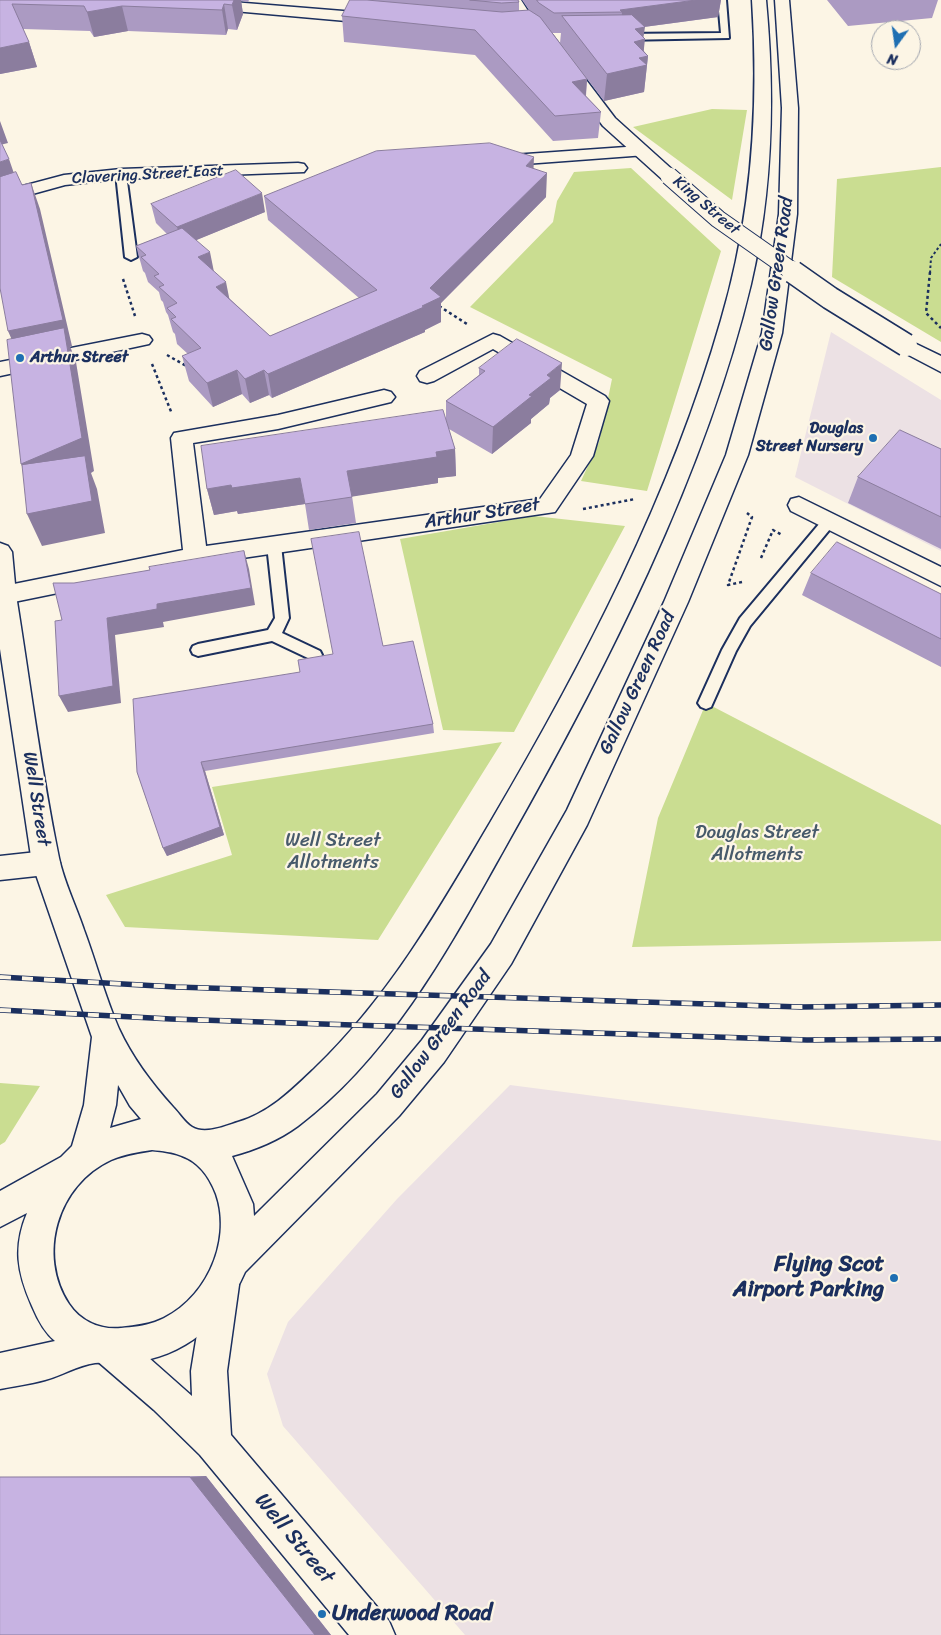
<!DOCTYPE html>
<style>
body{margin:0}
#map{position:relative;width:941px;height:1635px;overflow:hidden;background:#fcf5e5;font-family:Sriracha,sans-serif}
canvas{display:block}
.north{position:absolute;left:871px;top:20px;width:50px;height:50px;box-sizing:border-box;background:#fcf5e5;border:1px solid #a2a6af;border-radius:50%;rotate:194deg;font-size:14px;font-weight:700;line-height:20px;text-align:center;color:#1b2f5e}
.north::after{content:'';display:block;margin:auto;width:18px;height:22px;background:#1f6fb2;clip-path:polygon(50% 0,100% 100%,50% 72%,0 100%)}
</style>
<div id="map">
<canvas width="941" height="1635"></canvas>
<div class="north">N</div>
</div>
<script>
const ctx = document.querySelector('canvas').getContext('2d');
ctx.lineJoin = 'round';
function fill(path, color) { ctx.fillStyle = color; ctx.fill(path, 'evenodd'); }
function stroke(path, color, width, dash) { ctx.strokeStyle = color; ctx.lineWidth = width; ctx.lineCap = dash ? 'butt' : 'round'; ctx.setLineDash(dash || []); ctx.stroke(path); }
function drawText(font, color, halo, rows, align = 'center') {
  ctx.font = font + ' Sriracha,sans-serif'; ctx.lineWidth = 4.5; ctx.setLineDash([]); ctx.textBaseline = 'middle'; ctx.strokeStyle = halo; ctx.fillStyle = color; for (const [text, x, y, turn = 0] of rows) {
    ctx.save(); ctx.translate(x, y); ctx.rotate((+turn || 0) * Math.PI / 180); ctx.textAlign = isNaN(turn) ? turn : align; if (halo) ctx.strokeText(text, 0, 0); ctx.fillText(text, 0, 0); ctx.restore();
  }
}
fill(new Path2D(`
 M831,332L941,400V551L795,477Z
 M510,1085L941,1141V1635H465L283,1426L267,1374L288,1322L397,1199Z`), '#ece1e4');
fill(new Path2D(`
 M712,109L747,110L732,200L633,127Z
 M941,167V342L832,277L837,179Z
 M631,168L721,251L647,491L581,481L599,442L612,379L470,307L553,222L557,201L574,172Z
 M534,516L625,526L514,732L443,730L400,539Z
 M706,703L941,825V941L632,947L658,818Z
 M502,742L378,940L125,927L106,895L232,855L212,787Z
 M0,1083L40,1086L5,1142L0,1145Z`), '#cadd91');
const lane = new Path2D(`
 M718,0H726L729,38L621,40L616,37L621,34L721,33Z
 M121,171L126,174L137,257L131,260L125,257L116,174Z
 M830,515L835,517L837,520L835,523L750,626L736,651L711,707L706,709L701,707L698,703L722,650L740,618L825,517Z
 M274,540L281,545L289,618L282,633L320,651L322,655L320,659H310L272,641L198,656L193,654L191,650L193,646L198,644L268,630L275,618L267,545Z`);
const street = new Path2D(`
 M148,0H208L380,14L388,19L380,24L155,4Z
 M640,146L646,147L649,151L646,155L498,166L492,165L489,161L492,157L498,156Z
 M298,163L304,164L307,168L304,172L121,179L65,185L0,203V192L64,175L121,169Z
 M142,334L149,336L152,340L149,344L0,376V362Z
 M493,334L500,336L605,396L609,401L593,456L555,512L195,565L4,604L0,603V587L4,586L183,550L171,438L174,433L278,415L384,390L391,392L395,397L391,402L278,429L193,443L206,546L540,499L571,455L587,404L493,349L434,381L427,383L420,381L417,376L420,371Z
 M799,497L941,567V586L791,511L788,505L791,499Z
 M46,851L56,854L60,863L56,872L46,875L0,880V856Z
 M222,1268L234,1273L239,1285L227,1371L231,1435L389,1621L395,1635H349L200,1455L154,1410L96,1360L91,1347L96,1334L109,1329L122,1334L192,1396L191,1371L205,1285L210,1273Z`);
const secondary = new Path2D(`
 M507,0H521L537,25L552,35L615,118L675,172L678,176L675,180H663L603,126L540,41L526,31Z
 M752,0H766C775,96 773,190 751,284C705,476 604,673 507,844C451,944 392,1055 298,1126C279,1140 255,1150 232,1156L253,1204L254,1216L377,1094L422,1040L491,944L567,810L664,602L726,455L762,333L779,214L782,108L775,0H789L798,108L797,214L782,333L748,455L688,602L587,825L511,964L444,1062L399,1116L245,1272C222,1324 187,1356 129,1363C118,1364 106,1362 95,1363C78,1365 61,1376 45,1380C30,1384 15,1386 0,1389V1353L55,1341C44,1332 37,1318 32,1306C17,1272 13,1247 27,1213L0,1227V1191L61,1157L72,1146L84,1105L92,1037L32,863L0,649V543L8,546L12,552L16,595C30,682 41,771 59,858C64,882 76,906 84,930C96,962 105,997 119,1029C132,1057 152,1084 173,1107C179,1113 185,1123 192,1127C205,1135 225,1126 238,1122C269,1113 292,1090 315,1068C389,997 440,908 491,821C583,665 671,495 721,320C752,215 759,109 752,0ZM118,1085L130,1106L141,1119L110,1128L116,1105ZM152,1150C162,1151 173,1152 182,1156C199,1162 210,1178 216,1194C233,1243 204,1304 155,1322C144,1326 132,1327 121,1328C101,1330 81,1322 69,1304C37,1255 57,1185 111,1160C124,1154 139,1152 152,1150Z
 M906,339L941,356V372L899,350L896,345L899,340Z`);
stroke(lane, '#1b2f5e', 4);
stroke(street, '#1b2f5e', 3);
stroke(secondary, '#1b2f5e', 3);
stroke(new Path2D(`
 M930,273L931,258L941,244`), '#1b2f5e', 2, [2.5, 2.5]);
stroke(new Path2D(`
 M930,272L926,313L941,328
 M123,279L135,316
 M439,306L467,324
 M167,355L188,367
 M152,364L172,414
 M583,509L635,499
 M761,558L773,530L782,535
 M742,582L728,585L752,517L747,513`), '#1b2f5e', 2.5, [3, 3]);
fill(lane, '#fcf5e5');
fill(street, '#fcf5e5');
fill(secondary, '#fcf5e5');
const rail = new Path2D(`
 M0,977L176,987L801,1007L941,1005
 M0,1010L171,1019L807,1040L941,1039`);
stroke(rail, '#1b2f5e', 5.5);
stroke(rail, '#fcf5e5', 4, [11]);
const secondaryBridgeFar1 = new Path2D(`
 M669,176L718,219L795,273`);
const secondaryBridge = new Path2D(`
 M793,272L830,298L906,345`);
stroke(secondaryBridgeFar1, '#1b2f5e', 19, []);
stroke(secondaryBridge, '#1b2f5e', 25, []);
stroke(secondaryBridgeFar1, '#fcf5e5', 17);
stroke(secondaryBridge, '#fcf5e5', 22);
fill(new Path2D(`
 M0,0H249L248,2L241,1L243,14L237,30L228,29L226,35L128,31L94,37L90,31L23,29L29,42L37,67L0,74Z
 M350,0H518L519,2V11L529,10L522,0H721L718,17L644,27L643,37L644,51L648,56L644,92L604,101L560,43L561,33H552L551,32L587,79L586,96L601,112L598,138L553,141L475,55L344,42L342,16Z
 M827,0H938L932,18L848,26Z
 M534,168L546,197L441,303V322L425,330V332L272,398L269,395L250,403L242,394L213,407L189,381L182,356L188,354L177,344L175,334L173,332L168,315L166,312L163,302L161,300L159,292L148,282L145,273L143,271L136,246L167,234L156,223L151,204L265,212L196,240L229,298L270,336L359,298L268,220L264,196Z
 M479,368L560,390L550,398L549,404L531,419V423L492,454L449,429L455,449L456,476L438,478V483L352,496L356,523L309,530L305,504L238,514L237,511L214,515L207,489L446,419V401L479,375Z
 M941,449V549L848,503L858,477Z
 M811,573L941,594V667L802,595Z
 M383,646L433,724L434,733L205,771L224,835L167,856L163,848L137,772L300,672Z
 M206,1476L331,1635H0V1477Z`), '#ab9ac2');
fill(new Path2D(`
 M234,0H241L243,14L237,30L232,5Z
 M696,0H721L718,17L621,30L622,12L620,10Z
 M224,4L228,29L226,35L222,10Z
 M122,6L128,31L94,37L87,12Z
 M645,27L643,40L645,39L643,57L648,56L644,92L604,101L607,74L631,68L635,29Z
 M29,42L37,67L0,74V48Z
 M587,79L585,105L572,82Z
 M0,121L8,143L0,145Z
 M534,157L533,182L526,166Z
 M9,159L18,185L0,190V162Z
 M547,173L546,197L441,303V322L425,330V332L272,398L268,374L422,306L430,288Z
 M31,183L40,209L72,346H70L76,362L94,471L91,473L97,489L105,533L42,546L27,514L36,497L21,464L19,356L8,331Z
 M262,193L265,212L182,246L177,227Z
 M210,252L215,277L198,257Z
 M226,282L231,307L216,287Z
 M562,363L560,390L550,398L549,404L531,419V423L492,454L493,427L529,395L547,375Z
 M237,370L242,394L213,407L207,383Z
 M264,370L269,395L250,403L245,379Z
 M455,449L456,476L438,478V483L350,497L347,471L436,452Z
 M300,478L305,504L238,514L237,511L214,515L207,489L231,485Z
 M244,551L249,569L255,605L163,622L164,627L115,635L121,703L68,712L59,696L107,618L157,604Z
 M201,762L205,771L224,835L167,856L163,848Z
 M206,1476L331,1635H315L190,1477Z`), '#8b7d9e');
const building = new Path2D(`
 M0,0H234L232,5L224,4L222,10L122,6L87,12L84,6L12,4L29,42L0,48Z
 M350,0H367L502,12L529,10L540,17L587,79L572,82L601,112L555,116L475,30L342,16Z
 M470,0H518L519,2L502,3Z
 M537,0H696L620,10L622,12L554,13L539,3Z
 M632,15L645,27L635,29L645,39L634,42L648,56L639,58L647,65L607,74L562,16Z
 M0,140L9,159L0,162Z
 M490,143L534,157L526,166L547,173L430,288L441,297L422,306L424,307L268,374L264,370L245,379L237,370L207,383L182,356L201,348L171,319L176,317L167,308L177,303L159,287L164,285L154,276L159,274L141,257L146,255L136,246L182,228L210,252L198,257L226,282L216,287L270,336L377,290L264,196L376,151Z
 M236,170L262,193L177,227L151,204Z
 M16,172L22,185L31,183L63,320L8,331L0,288V177Z
 M64,328L82,438L21,464L7,340Z
 M517,339L562,363L547,375L551,378L529,395L532,396L493,427L446,401L485,371L479,368Z
 M443,410L455,449L436,452L437,457L347,471L352,497L305,504L300,478L232,488L231,485L207,489L201,446Z
 M900,430L941,449V517L858,477Z
 M85,456L92,501L27,514L22,465Z
 M359,532L383,646L413,641L433,724L201,762L220,827L163,848L137,772L133,699L300,672L298,660L333,654L311,539Z
 M837,542L941,594V639L811,573Z
 M244,551L251,588L157,604V609L107,618L113,686L59,696L55,621L62,620L53,583H74L150,570L149,567Z
 M0,1477H190L315,1635H0Z`);
fill(building, '#c7b3e2');
stroke(building, '#8b7d9e', 1);
for (const [x, y, r, color] of [
 [20,358,5,"#1f6fb2"],
 [873,438,5,"#1f6fb2"],
 [894,1278,5,"#1f6fb2"],
 [322,1614,5,"#1f6fb2"]
]) { const dot = new Path2D(); dot.arc(x, y, r, 0, 2 * Math.PI); ctx.fillStyle = color; ctx.fill(dot); stroke(dot, '#fcf5e5', 2); }
drawText('16px', '#1b2f5e', '#fcf5e5', [
 ["Clavering Street East",148,175,-3],
 ["King Street",706,206,40]
]);
drawText('bold 16px', '#1b2f5e', '#fcf5e5', [
 ["Arthur Street",30,358],
 ["Douglas",863,429,"right"],
 ["Street Nursery",863,447,"right"]
], 'left');
drawText('19px', '#1b2f5e', '#fcf5e5', [
 ["Gallow Green Road",777,274,-82],
 ["Arthur Street",482,514,-9],
 ["Gallow Green Road",638,683,-65],
 ["Well Street",36,799,81],
 ["Gallow Green Road",441,1035,-53]
]);
drawText('19px', '#475a6b', '#fcf5e5', [
 ["Douglas Street",757,833],
 ["Allotments",757,855],
 ["Well Street",333,841],
 ["Allotments",333,863]
]);
drawText('bold 22px', '#1b2f5e', '#fcf5e5', [
 ["Flying Scot",884,1265],
 ["Airport Parking",884,1290],
 ["Underwood Road",332,1614,"left"]
], 'right');
drawText('22px', '#1b2f5e', '#fcf5e5', [
 ["Well Street",294,1539,50]
]);
</script>
